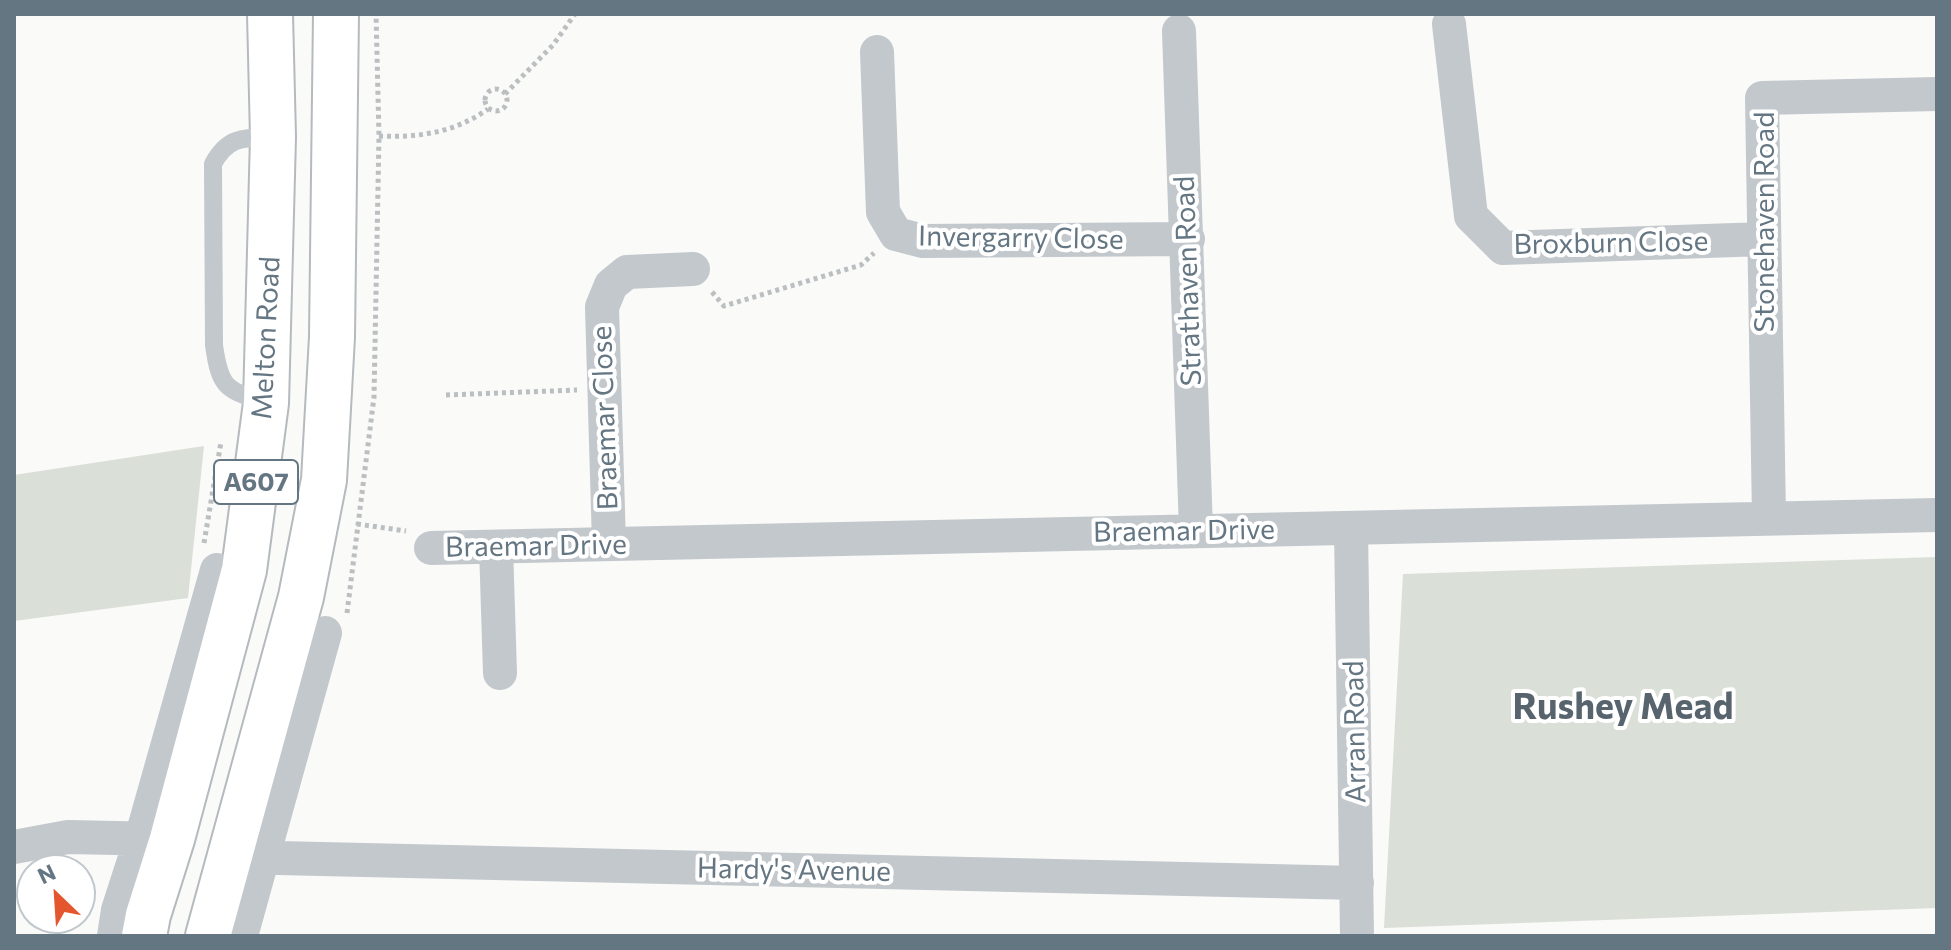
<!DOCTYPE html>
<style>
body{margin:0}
#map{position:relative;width:1951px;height:950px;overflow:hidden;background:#fafaf8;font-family:Commissioner,sans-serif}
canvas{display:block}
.frame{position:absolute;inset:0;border:16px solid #657683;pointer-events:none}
.north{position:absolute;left:16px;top:854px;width:80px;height:80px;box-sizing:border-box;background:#fff;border:2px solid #c1c8cd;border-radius:50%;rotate:335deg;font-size:22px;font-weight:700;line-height:32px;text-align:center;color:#657683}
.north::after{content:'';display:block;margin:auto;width:28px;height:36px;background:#e4572e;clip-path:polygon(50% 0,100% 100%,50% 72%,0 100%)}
</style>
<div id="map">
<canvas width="1951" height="950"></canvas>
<div class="frame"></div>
<div class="north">N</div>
</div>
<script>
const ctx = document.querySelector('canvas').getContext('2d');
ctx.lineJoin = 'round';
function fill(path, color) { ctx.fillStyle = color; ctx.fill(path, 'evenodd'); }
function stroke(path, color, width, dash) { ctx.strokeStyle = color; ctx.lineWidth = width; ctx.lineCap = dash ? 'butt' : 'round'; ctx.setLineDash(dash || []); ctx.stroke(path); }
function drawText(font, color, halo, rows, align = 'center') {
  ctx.font = font + ' Commissioner,sans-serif'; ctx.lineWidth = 8; ctx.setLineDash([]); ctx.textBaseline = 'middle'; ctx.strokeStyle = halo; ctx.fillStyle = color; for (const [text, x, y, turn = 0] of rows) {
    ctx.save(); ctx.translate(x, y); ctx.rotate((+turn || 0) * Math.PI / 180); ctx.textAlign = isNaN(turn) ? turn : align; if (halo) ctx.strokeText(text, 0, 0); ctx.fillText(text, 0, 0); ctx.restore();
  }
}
fill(new Path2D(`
 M204,446L188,598L14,621V475Z
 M1937,557V908L1384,928L1403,574Z`), '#dadfd7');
const primary = new Path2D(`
 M144,936L148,915L172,839L244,570L266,403L273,137L270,14
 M208,936L301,597L324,480L332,337L336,14`);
stroke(primary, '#b5babe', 48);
stroke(new Path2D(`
 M485 100a11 11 0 1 1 22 0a11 11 0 1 1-22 0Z
 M505,94L553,45L575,14
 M379,136C419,138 456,132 488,109
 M712,292L724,306L861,265L874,253
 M446,395L577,390
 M357,524L406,531
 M204,543L221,442
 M347,613L374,397L379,136L376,14`), '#bbbfc2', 5, [4, 4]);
stroke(new Path2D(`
 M266,403C226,389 220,389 214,345L213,164C228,136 244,138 273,137`), '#c3c8cc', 18);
stroke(new Path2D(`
 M1449,24L1471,216L1503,248L1764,239
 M1179,31L1196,531
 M877,52L883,212L896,234L923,241L1188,239
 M1769,518L1762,98L1937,94
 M1351,528L1357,936
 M609,544L602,307L611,285L627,272L693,269
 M496,547L500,673
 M431,548L1937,515
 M14,847L68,837L164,839
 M232,851L278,858L1357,883
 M114,936L118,910L141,839L217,570
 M241,936L325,633`), '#c3c8cc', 34);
stroke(primary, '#fff', 44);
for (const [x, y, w] of [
 [256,482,84]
]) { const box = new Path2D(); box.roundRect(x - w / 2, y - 22, w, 44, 6); ctx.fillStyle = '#fff'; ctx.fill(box); stroke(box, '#657683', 2); }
drawText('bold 26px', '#657683', null, [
 ["A607",256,482]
]);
drawText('28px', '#657683', '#fff', [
 ["Stonehaven Road",1765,222,-90],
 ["Invergarry Close",1021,238,1],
 ["Broxburn Close",1611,243,-1],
 ["Strathaven Road",1188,281,-92],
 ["Melton Road",266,338,-87],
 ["Braemar Close",605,418,-92],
 ["Braemar Drive",1184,531,-1],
 ["Braemar Drive",536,546,-1],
 ["Arran Road",1355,732,-91],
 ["Hardy's Avenue",794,870,1]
]);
drawText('bold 36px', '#57646e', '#fff', [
 ["Rushey Mead",1623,707]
]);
</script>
